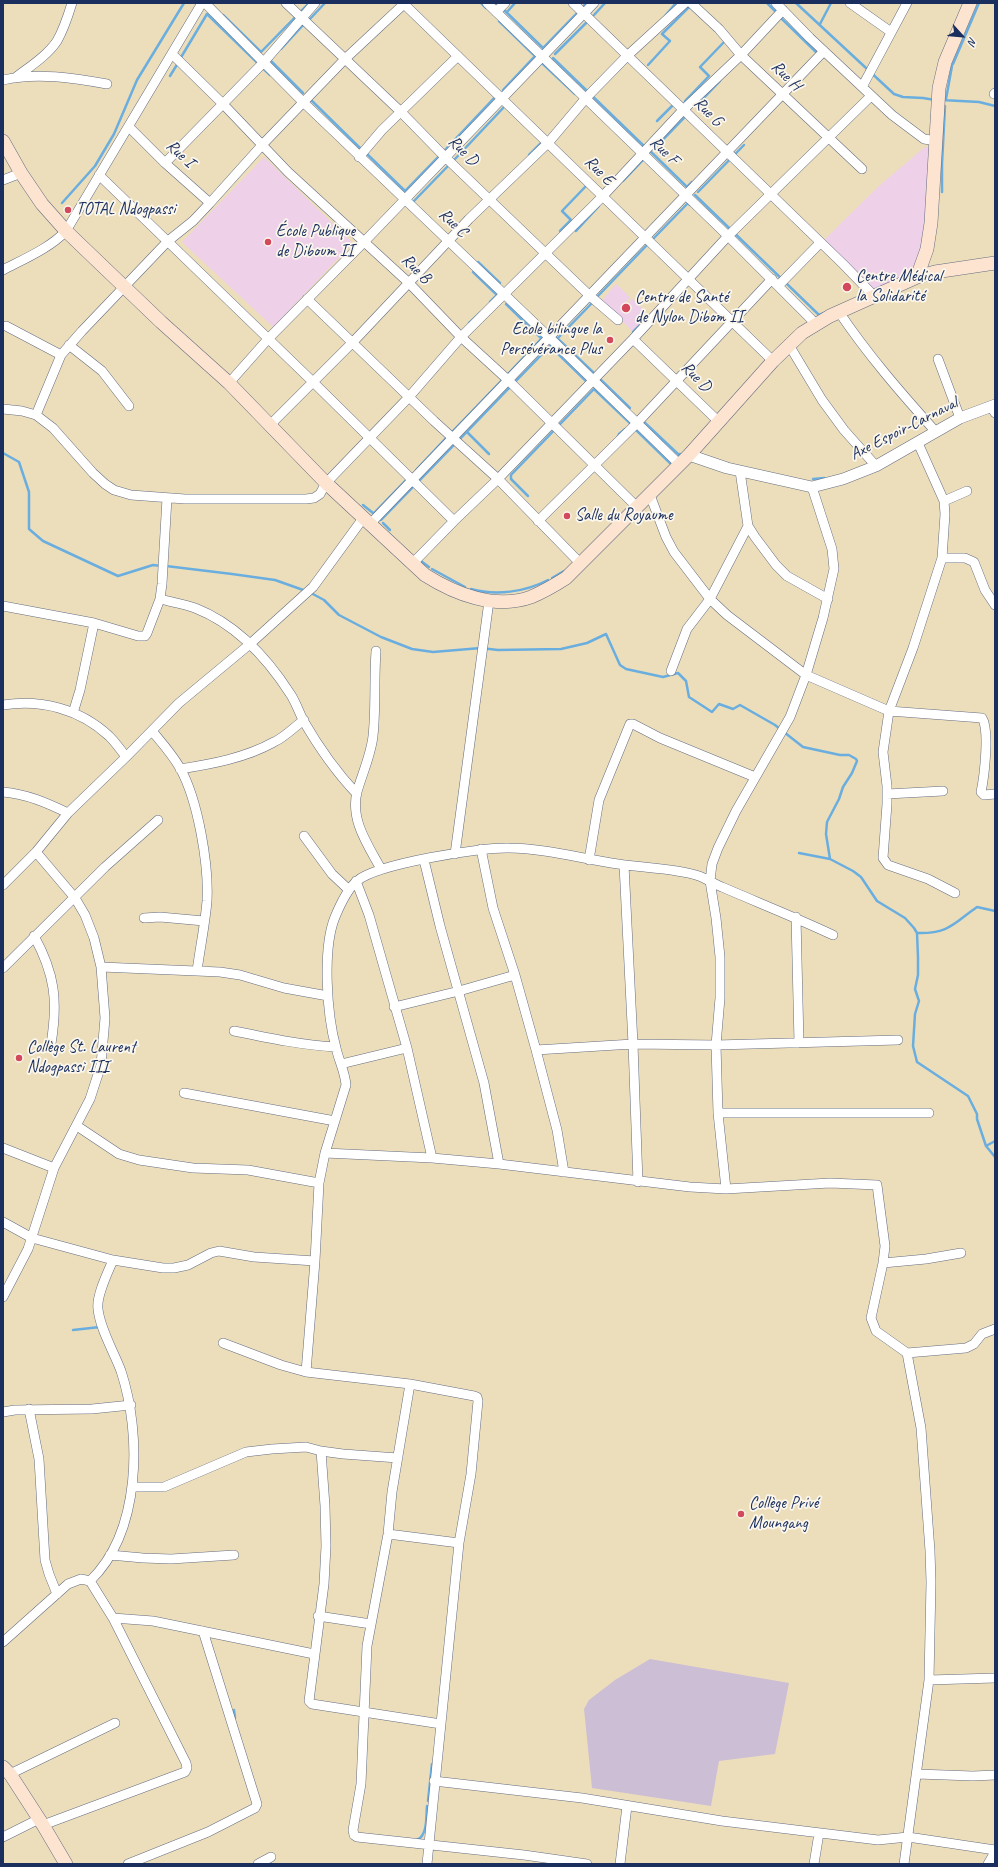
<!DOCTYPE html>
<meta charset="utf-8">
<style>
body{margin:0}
#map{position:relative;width:998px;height:1867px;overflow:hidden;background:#eddebb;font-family:Caveat,sans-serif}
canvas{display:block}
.frame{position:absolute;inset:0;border:4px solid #1b2f5e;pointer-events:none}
.north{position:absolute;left:942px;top:16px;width:40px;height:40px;-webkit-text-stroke:3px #fbf7ec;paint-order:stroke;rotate:117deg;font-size:11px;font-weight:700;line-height:16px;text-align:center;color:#1b2f5e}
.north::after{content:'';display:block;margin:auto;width:14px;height:18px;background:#1b2f5e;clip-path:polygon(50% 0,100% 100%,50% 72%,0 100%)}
</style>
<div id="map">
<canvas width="998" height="1867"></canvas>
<div class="frame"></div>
<div class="north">N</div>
</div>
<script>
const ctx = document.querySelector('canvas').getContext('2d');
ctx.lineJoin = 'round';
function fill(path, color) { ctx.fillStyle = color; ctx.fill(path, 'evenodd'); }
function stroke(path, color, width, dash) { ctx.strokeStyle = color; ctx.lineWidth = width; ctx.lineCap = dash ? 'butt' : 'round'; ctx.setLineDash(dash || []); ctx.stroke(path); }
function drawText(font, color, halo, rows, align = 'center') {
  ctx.font = font + ' Caveat,sans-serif'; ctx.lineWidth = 3.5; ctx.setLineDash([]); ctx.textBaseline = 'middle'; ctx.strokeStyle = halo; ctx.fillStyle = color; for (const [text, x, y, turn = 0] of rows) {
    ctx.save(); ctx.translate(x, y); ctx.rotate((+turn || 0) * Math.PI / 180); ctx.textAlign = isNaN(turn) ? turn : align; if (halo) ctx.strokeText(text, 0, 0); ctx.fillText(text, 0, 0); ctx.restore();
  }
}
fill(new Path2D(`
 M925,147L936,148L920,282L880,300L823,241L880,185Z
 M264,157L353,243L273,327L182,242Z
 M616,284L630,297L625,303L627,304L632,298L646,312L639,320L642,323L633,332L602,300Z`), '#eed0e8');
fill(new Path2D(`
 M650,1659L789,1683L775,1754L719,1761L711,1806L592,1788L584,1709L589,1700L615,1680Z`), '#ccbed4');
stroke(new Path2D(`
 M481,3L486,8
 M497,3L543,48
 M767,3L775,11
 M796,3L894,94L903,97L923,98L935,100
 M583,7L586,3
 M507,12L515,3
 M223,15L261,52L309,3
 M594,15L605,3
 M665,16L676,3
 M780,17L817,53
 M309,20L325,3
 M499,21L535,56
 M820,24L831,3
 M543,48L579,11
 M281,49L305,23
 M555,54L588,21
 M553,58L645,147
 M180,59L207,14L270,75
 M270,60L303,93
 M543,64L575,94
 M953,64L979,3
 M648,65L670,41L662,34L690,6
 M170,76L178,63
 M503,90L535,56
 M310,99L361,149
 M946,99L952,66
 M942,100L979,102L995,106
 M685,101L709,76L700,67L725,41
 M699,103L720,81
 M657,121L674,104
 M656,147L686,116
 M445,150L496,96
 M649,150L687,187
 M365,152L405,191
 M529,155L542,142
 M455,159L505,106
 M623,181L643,160
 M687,187L692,182
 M405,191L441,154
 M698,192L744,145
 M942,192V164L945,106
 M695,195L819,315L824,313
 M414,201L448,166
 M62,203L95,166L114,134L137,80L184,3
 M560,231L571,220L562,211L587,185
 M576,231L599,206
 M654,238L688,203L690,205
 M478,262L500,283
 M473,272L497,295
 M598,296L647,245
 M490,302L497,295
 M506,304L542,339
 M469,323L481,312
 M633,332L640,325
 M557,338L595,374
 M558,338L593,302
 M550,346L587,382
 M506,376L541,339
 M601,380L630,408
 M514,383L550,346
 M594,389L632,425
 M643,421L679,455L680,454
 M635,429L671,464
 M467,432L489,454
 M451,433L503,379
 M617,438L619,434L625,429
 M460,439L511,386
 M3,453L19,462L29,492V529L43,541L118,576L153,565L161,566
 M416,470L446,438
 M813,479L824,478
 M420,480L454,445
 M528,496L511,479V475L594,389
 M363,505L373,513
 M374,513L408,478
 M381,520L415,485
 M383,523L390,530
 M421,561L429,567
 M166,566L232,574L275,580L306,591
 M432,569L465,587
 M552,578L564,571
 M471,589C496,596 525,592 548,580
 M311,593L324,600L339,615L381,637L412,649L433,652L481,648L498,650L561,649L587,643L606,634L620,665L626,669L663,677L678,673L686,681L689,697L712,712L719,704L733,709L740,705L775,725L803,747L840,755H849L856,759L857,761L852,773L843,787L839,799L827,822L826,834L830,859
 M799,853L830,859L853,871L861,877L877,901L905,918L914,928L917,933L918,957V975L915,989L919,1001L915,1014L913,1046L917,1062L968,1096L977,1114V1119L986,1146L995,1157
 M917,933C949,934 954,923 977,907L995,911
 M986,1146L995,1141
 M73,1330L100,1327
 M234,1710L235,1718
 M428,1801L432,1764
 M417,1840C428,1835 426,1816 427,1806`), '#6aaedf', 2.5);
const minor = new Path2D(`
 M205,3L303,102L549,337L680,465
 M286,3L401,112L445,157L590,296L618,320
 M487,3L728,236L816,324
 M573,3L843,264L875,297
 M691,3L719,29L741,55L862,169
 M776,3L810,38L892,115L924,139L937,141
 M850,3L891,32
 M404,4L773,361
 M496,12L505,3
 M172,54L223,104L288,172L409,283L461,337L508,380L637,507
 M15,78C29,67 47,56 57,41C64,29 68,16 72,3
 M3,80C37,72 74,78 107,84
 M862,87L907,3
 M994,94L995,93
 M129,127L165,163L210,203
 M359,157L382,130L458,56
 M165,163L263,63L315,3
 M99,175L312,381L454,521
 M3,180L21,173
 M3,270C24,259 50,248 66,231L202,3
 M779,285L820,243
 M307,299L434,421L498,479L580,563
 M839,312C868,355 901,393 936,432
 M6,326L61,355
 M633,339L718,421
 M69,345L102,371L129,406
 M789,345L822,400L844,430L876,466
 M938,359L960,418
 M229,383L268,339L364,242L594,3
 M991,406L995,413
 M3,409L22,411L36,415L53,428L93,473L105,484L114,490L131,495L185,499H306L314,498L320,494L326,483L409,397L461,337L602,197L683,110L741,55L783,10
 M36,415L61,355L82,331L168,241L193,221L210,203L263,144L345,59L405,3
 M269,426L353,342L469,219L548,143L586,98L627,56L685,3
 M918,443L944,501L945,514L942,558L913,648L889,711L883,752L887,786V804L883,858L888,865L928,879L955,893
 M740,471L748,526L755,537L776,565L787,576L828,599
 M812,487L832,549L834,569L823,618L806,675L889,711L982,718C990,730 984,778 981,792L984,795L995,794
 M650,495L666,537L674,552L710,599L727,615L806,675L790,717L736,811L718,848L712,864L710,881L716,918L720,957V998L716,1045L718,1113L726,1189
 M944,501L967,491
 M538,521L637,423L772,279
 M370,524L824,51
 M942,558H965L974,562L985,590L995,605
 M412,564L454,521L498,479L633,339L728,236L871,96
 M160,599C171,602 184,604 195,608C236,624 268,659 291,695C296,703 299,712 303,720C318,746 336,772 357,794
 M3,606L94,623L138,636H145L147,633L160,599L162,584L167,498
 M376,651C374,679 376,708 373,736C371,755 362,774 357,792C350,820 368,845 381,869
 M671,671L687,629L710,599L748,526
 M3,705C41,699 80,709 109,736C115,742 121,750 126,757
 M73,713L80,690L94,623
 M152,731C162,743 172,754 180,768C198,800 209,865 207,901C205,925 200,948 197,971
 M180,769C212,764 245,758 274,742C285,737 294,727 304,720
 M3,792C27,794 47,803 68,813
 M887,794L943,791
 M304,836L332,874L349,890
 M481,849L493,908L515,975L536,1050L557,1130L564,1172
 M455,854L489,601
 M424,860L440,926L484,1083L499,1164
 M589,860L599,800L630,724H633L660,738L755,777
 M624,865L633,1044L638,1182
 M356,881L369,915L407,1048L432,1158
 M3,885L36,852L68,813L126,757L179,703L250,644L313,587L364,517
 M796,917L799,1043
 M144,918L160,917L204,921
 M34,936C55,974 58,1001 51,1044
 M101,967L220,972L240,975L284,988L328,996
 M3,968L105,867L158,820
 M394,1007L459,991L515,975
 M234,1031C268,1038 301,1045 336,1047
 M536,1050L633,1044L716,1045L898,1040
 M341,1064L407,1048
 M184,1093L335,1121
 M718,1113H929
 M77,1126L119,1154L139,1160L193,1168L248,1170L319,1183
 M3,1148L54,1168
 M325,1153L432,1158L499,1164L690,1187L726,1189L830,1183L877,1185L885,1246L883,1263L871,1318L876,1331L907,1353L921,1428L930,1551L931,1582L929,1680L904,1864
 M3,1222L32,1238L113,1260L163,1268H174L188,1265L211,1253L219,1251L254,1257L315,1261
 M883,1263L926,1259L961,1253
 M3,1297L28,1249L54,1168L90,1099L101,1065L105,1018L101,967L94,938L85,915L75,898L36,852
 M223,1343L281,1365L306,1372
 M907,1353L966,1348L974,1344L982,1334L995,1329
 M410,1384L392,1492L388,1534L367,1646L361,1784L353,1830L354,1835L357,1837L524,1855L587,1864
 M29,1409L39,1459L45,1560L49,1574L57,1594
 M3,1412L15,1410L92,1409L131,1405
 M321,1451L325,1506L326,1546L324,1584L309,1701L312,1704L441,1724
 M133,1487H164L246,1452L272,1449L306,1447L321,1451L343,1454L398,1458
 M388,1534L459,1543
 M110,1555L143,1558L171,1559L234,1555
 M90,1581C141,1532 142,1435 121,1371C114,1352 100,1329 98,1309C96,1296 108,1272 113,1260
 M318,1616L371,1624
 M113,1618L153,1621L314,1654
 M3,1642L68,1584L81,1579L90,1581
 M929,1680L995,1678
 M10,1774L115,1723
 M917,1774L973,1776L995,1775
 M434,1781L582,1798L722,1821L878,1840L908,1837L995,1850
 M43,1825L185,1772L187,1768L186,1763L113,1618L90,1581
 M3,1837L39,1819
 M128,1864L208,1832L255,1808L257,1804L203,1631
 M258,1864L271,1857
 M427,1864L459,1543L471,1474L478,1401L477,1397L474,1396L410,1384L306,1372L315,1261L319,1183L325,1153L346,1085C345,1072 339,1061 336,1048C327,1015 322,949 335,917C340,905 347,889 357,881C376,864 481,847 509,848C543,848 583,859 618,864C643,868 676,868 699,876C707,879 714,884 722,887C759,903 797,918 833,935
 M620,1864L627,1806
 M814,1864L819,1833
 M988,1864L995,1852`);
const tertiary = new Path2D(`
 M689,455L727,468L812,487L843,479L876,466L960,418L995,405`);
const secondary = new Path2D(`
 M3,141L21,173L42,204L66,231L161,322L229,383L326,483L425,575C455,594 495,610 531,597C543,592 555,585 566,578L689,455L773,361L802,333L830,316L917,277L935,272L995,263
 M917,277L927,249L931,223L939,88L945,62L970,3
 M3,1767L10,1774L43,1825L66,1864`);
stroke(minor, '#646c7f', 10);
stroke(tertiary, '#646c7f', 12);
stroke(secondary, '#646c7f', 14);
stroke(minor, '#fff', 9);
stroke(tertiary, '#fff', 11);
stroke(secondary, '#fde4d1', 13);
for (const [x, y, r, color] of [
 [68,210,4,"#d1495b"],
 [268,242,4,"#d1495b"],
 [847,287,5,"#d1495b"],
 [626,308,5,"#d1495b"],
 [610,340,4,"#d1495b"],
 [567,516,4,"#d1495b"],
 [19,1058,4,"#d1495b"],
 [741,1514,4,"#d1495b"]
]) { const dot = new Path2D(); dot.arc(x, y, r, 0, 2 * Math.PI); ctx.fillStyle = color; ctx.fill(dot); stroke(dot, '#fbf7ec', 1.5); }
drawText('17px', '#1b2f5e', '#fbf7ec', [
 ["Rue H",786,76,44],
 ["Rue G",708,112,45],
 ["Rue D",463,151,45],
 ["Rue F",664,151,44],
 ["Rue I",180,154,43],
 ["Rue E",599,171,45],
 ["Rue C",453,223,44],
 ["Rue B",416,269,45],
 ["Rue D",696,377,45],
 ["Axe Espoir-Carnaval",904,429,-27]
]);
drawText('17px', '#1b2f5e', '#fbf7ec', [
 ["TOTAL Ndogpassi",76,210],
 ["École Publique",276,232],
 ["de Diboum II",276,252],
 ["Centre Médical",856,277],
 ["la Solidarité",856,297],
 ["Centre de Santé",635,298],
 ["de Nylon Dibom II",635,318],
 ["Ecole bilingue la",602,330,"right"],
 ["Persévérance Plus",602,350,"right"],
 ["Salle du Royaume",575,516],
 ["Collège St. Laurent",27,1048],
 ["Ndogpassi III",27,1068],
 ["Collège Privé",749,1504],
 ["Moungang",749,1524]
], 'left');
</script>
